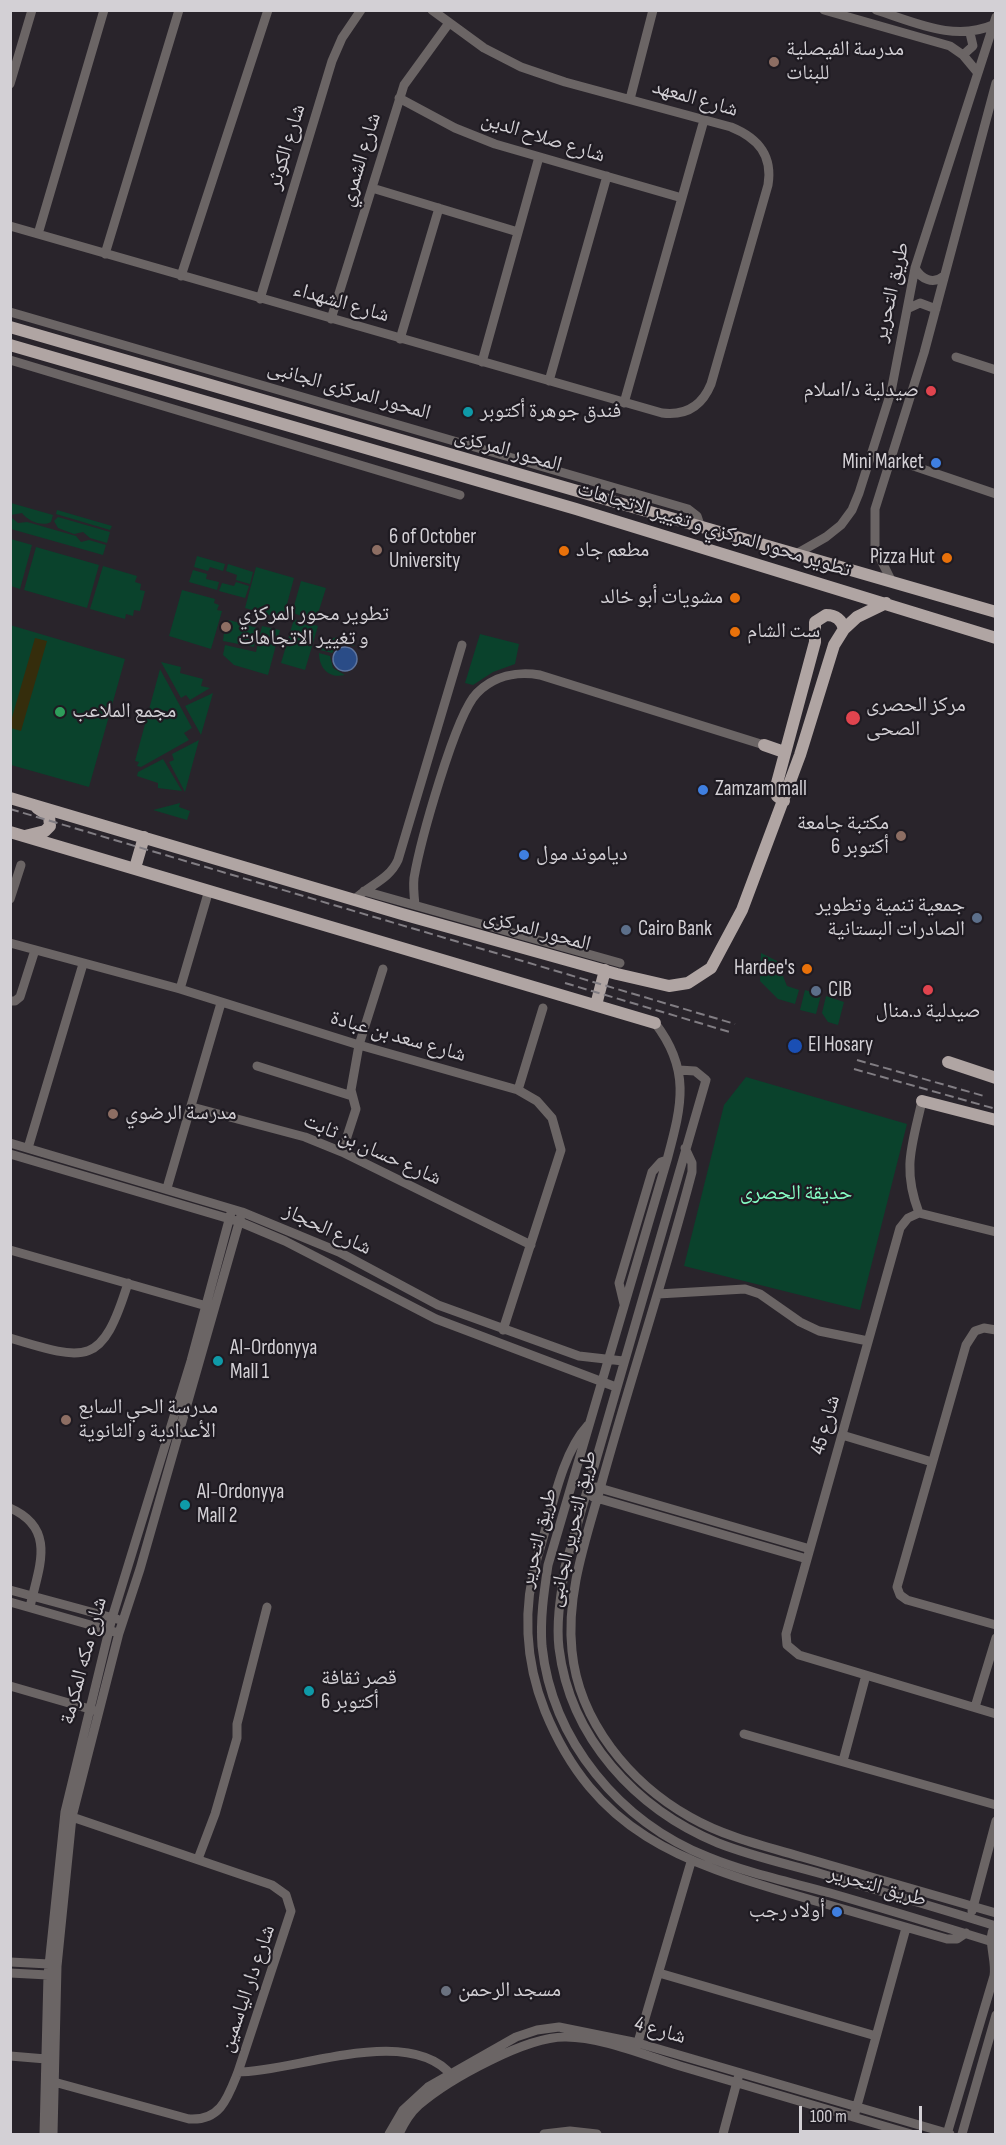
<!DOCTYPE html>
<meta charset="utf-8">
<style>
body{margin:0}
#map{position:relative;width:1006px;height:2145px;overflow:hidden;background:#29242b;font-family:"Sofia Sans Condensed",sans-serif}
canvas{display:block}
.frame{position:absolute;inset:0;border:12px solid #d3d0d5;pointer-events:none}
.scale{position:absolute;left:799px;top:2106px;width:123px;height:27px;box-sizing:border-box;border:3px solid #d3d0d5;border-top:0;padding-left:8px;font-size:18px;line-height:21px;white-space:nowrap;color:#d3d0d5;-webkit-text-stroke:4px #1f1b22;paint-order:stroke}
</style>
<div id="map">
<canvas width="1006" height="2145"></canvas>
<div class="frame"></div>
<div class="scale">100 m</div>
</div>
<script>
const ctx = document.querySelector('canvas').getContext('2d');
ctx.lineJoin = 'round';
function fill(path, color) { ctx.fillStyle = color; ctx.fill(path, 'evenodd'); }
function stroke(path, color, width, dash) { ctx.strokeStyle = color; ctx.lineWidth = width; ctx.lineCap = dash ? 'butt' : 'round'; ctx.setLineDash(dash || []); ctx.stroke(path); }
function drawText(font, color, halo, rows, align = 'center') {
  ctx.font = font + ' "Sofia Sans Condensed","Noto Naskh Arabic",sans-serif'; ctx.lineWidth = 4.5; ctx.setLineDash([]); ctx.textBaseline = 'middle'; ctx.strokeStyle = halo; ctx.fillStyle = color; for (const [text, x, y, turn = 0] of rows) {
    ctx.save(); ctx.translate(x, y); ctx.rotate((+turn || 0) * Math.PI / 180); ctx.textAlign = isNaN(turn) ? turn : align; if (halo) ctx.strokeText(text, 0, 0); ctx.fillText(text, 0, 0); ctx.restore();
  }
}
fill(new Path2D(`
 M11,503L53,515L51,522C42,527 28,521 22,513L11,515Z
 M57,510L112,526L110,530L56,514Z
 M11,517L18,523L27,522L76,536L81,542L89,540L106,545L103,555L11,529Z
 M58,517L110,532L107,543L90,538L83,532L74,534L58,528L54,521Z
 M11,539L32,545L20,589L11,586Z
 M36,547L99,565L87,608L24,590Z
 M197,556L225,564L223,571L210,567L208,571L194,567Z
 M228,564L253,572L250,584L236,580L237,575L226,571Z
 M103,566L137,576L135,582L141,584L140,590L145,591L140,611L134,610L133,616L126,614L125,619L90,609Z
 M256,567L294,578L283,619L245,608Z
 M193,570L207,574L206,579L219,582L217,590L189,582Z
 M301,581L326,588L316,620L292,613Z
 M236,582L249,586L245,598L219,591L222,583L234,586Z
 M182,590L215,599L214,603L219,605L217,610L222,611L211,649L169,636Z
 M294,619L318,626L305,670L281,663Z
 M229,620L257,628L254,647L223,641L225,624Z
 M10,625L125,659L89,787L11,765Z
 M262,626L280,630L268,675L234,665L223,655L225,645L256,652Z
 M480,634L519,644L515,664L493,672L473,685L465,683Z
 M337,637L347,638L355,646L340,644L332,653L320,650L327,640Z
 M319,653L330,656L333,668L345,675C329,679 319,668 319,653Z
 M161,662L181,667L180,673L203,679L201,686L210,688L190,700L186,695L181,698Z
 M160,669L192,728L184,733L189,740L141,767L137,766L139,762L135,761Z
 M213,693L201,735L185,706Z
 M199,740L185,792L169,762L174,760L172,754Z
 M163,759L182,791L158,788V783L137,776L138,772Z
 M180,803L179,807L190,811L187,820L153,810Z
 M761,953L777,961L787,986L799,990L795,1004L778,999L760,981Z
 M805,990L821,995L816,1014L800,1010Z
 M826,996L844,1002L838,1025L828,1022L822,1013Z
 M746,1077L907,1124L860,1310L684,1266L724,1105Z`), '#0a422c');
fill(new Path2D(`
 M35,638L47,641L21,731L11,728V721Z`), '#352d0c');
const water = new Path2D(`
 M333 659a12 12 0 1 1 24 0a12 12 0 1 1-24 0Z`);
fill(water, '#2a4c87');
stroke(water, '#5d749e', 1.5);
stroke(new Path2D(`
 M824,10L950,46L963,55L978,73
 M876,10C915,22 954,42 993,25
 M963,55L973,46L970,33
 M10,84L32,10
 M399,98L455,128L495,144L682,198
 M630,99L653,10
 M372,188L518,232
 M10,226L662,413C686,416 702,406 711,384L768,185C773,155 758,138 731,127L565,82L521,67L484,48L432,10
 M38,234L104,10
 M105,254L179,10
 M915,268C921,279 933,285 944,276
 M181,276L268,10
 M260,299L332,61L342,38L361,10
 M907,309L920,303L936,309
 M10,312L688,509L697,516L701,528
 M331,319L404,85L449,23
 M400,339L439,208
 M956,357L996,370
 M10,360L460,495
 M482,362L539,157
 M549,381L607,176
 M624,403L704,120
 M890,458L996,494
 M798,553L826,537L841,525L852,510L859,493L891,392L915,268L996,17
 M892,582L875,548V509L924,353L996,83
 M364,891L620,963
 M10,899L21,865
 M354,900C369,885 389,880 398,860L462,645
 M415,905C414,896 413,887 414,878C420,843 455,715 477,693C494,676 517,671 540,675L764,745
 M10,943L180,989L359,1045L518,1090L537,1101L552,1118L561,1150L503,1330
 M180,989L209,890
 M10,1001H15L20,997L35,950
 M655,1023C692,1071 681,1107 667,1160L548,1565C544,1592 540,1618 542,1646C552,1741 620,1822 708,1857C747,1873 790,1882 830,1893C886,1909 941,1926 996,1943
 M257,1066L352,1096
 M679,1070L695,1071L706,1080L565,1567C561,1594 556,1621 559,1648C570,1738 636,1809 718,1843C751,1856 787,1864 822,1874C880,1891 938,1908 996,1926
 M518,1090L543,1008
 M192,1107L305,1137L342,1152L531,1245
 M10,1143L242,1212L339,1252L438,1305L579,1356L623,1361
 M28,1148L83,964
 M685,1148L692,1163V1172C664,1279 629,1383 600,1489C585,1542 566,1596 572,1651C579,1722 630,1783 690,1817C725,1837 764,1846 802,1857C866,1876 931,1894 996,1913
 M342,1152L356,1109L351,1090L359,1045L383,969
 M10,1154L240,1222L285,1241L436,1319L616,1387
 M167,1188L221,1003
 M919,1213C902,1168 912,1146 922,1101
 M996,1232L919,1213L908,1218L900,1228L786,1634L787,1645L799,1655L996,1714
 M10,1250L210,1307
 M658,1294L745,1289L760,1294L800,1322L819,1331L868,1341
 M624,1304L619,1283L652,1172L661,1162L667,1160
 M996,1330L984,1328L975,1331L966,1345L897,1587L900,1595L907,1600L996,1625
 M10,1338C88,1362 102,1366 128,1283
 M588,1425C560,1455 551,1516 538,1555C522,1607 525,1661 545,1711C595,1833 681,1862 798,1896C848,1910 897,1925 947,1939H957L966,1933
 M842,1435L932,1462
 M596,1487L810,1549
 M593,1497L807,1559
 M10,1508C58,1529 38,1569 30,1607
 M10,1590L117,1619
 M10,1602L115,1632
 M10,1686L93,1710
 M975,1707L996,1638
 M744,1734L996,1805
 M843,1761L866,1675
 M198,1859L215,1814L237,1738V1724L267,1607
 M972,1911L996,1821
 M10,1962L49,1964
 M10,1973L48,1975
 M659,1973L876,2036
 M636,2049L691,1862
 M10,2056L46,2059
 M238,2072C295,2072 409,2023 452,2076
 M54,2082L189,2119C221,2121 228,2097 238,2072L291,1911L286,1895L272,1885L72,1817
 M855,2113L906,1928
 M44,2134L48,1975L65,1812L112,1618L191,1361L232,1209
 M53,2134L57,1966L72,1817L119,1633L140,1569L242,1212
 M389,2134L403,2110L428,2087L516,2037L537,2030L559,2027L638,2043L950,2134
 M399,2134C404,2123 410,2113 419,2105C449,2079 527,2036 566,2037C601,2037 646,2056 680,2066C757,2089 834,2112 911,2134
 M544,2134L570,2131L597,2134
 M723,2134L738,2078
 M947,2134L994,1976C997,1960 986,1939 995,1926
 M962,2134L996,2015`), '#6b6565', 9);
stroke(new Path2D(`
 M10,327L996,612
 M10,345L576,509L996,638
 M764,745L784,752
 M10,798L402,914L617,974L669,986L688,983L711,968L742,910L800,755L834,645L844,629L857,617L886,603
 M784,801L777,796V783L815,642V622L826,615C836,615 842,620 844,629
 M10,832L655,1023
 M25,836L45,831L50,826L49,816L37,808
 M135,868L144,837
 M596,1005L605,970
 M948,1062L996,1078
 M922,1101L996,1120`), '#b0a5a3', 12);
stroke(new Path2D(`
 M10,809L735,1024
 M565,983L733,1033
 M857,1060L984,1096
 M854,1069L996,1109`), '#817d83', 2, [9, 4.5]);
for (const [x, y, r, color] of [
 [774,62,6,"#8d6e63"],
 [931,391,6,"#e0444e"],
 [468,412,6,"#0f9aa8"],
 [936,463,6,"#3f7fe0"],
 [377,550,6,"#8d6e63"],
 [564,551,6,"#e8710a"],
 [947,558,6,"#e8710a"],
 [735,598,6,"#e8710a"],
 [226,627,6,"#8d6e63"],
 [735,632,6,"#e8710a"],
 [60,712,6,"#2e9e5b"],
 [853,718,8,"#e0444e"],
 [703,790,6,"#3f7fe0"],
 [901,836,6,"#8d6e63"],
 [524,855,6,"#3f7fe0"],
 [977,918,6,"#5c6f8a"],
 [626,930,6,"#5c6f8a"],
 [807,969,6,"#e8710a"],
 [928,990,6,"#e0444e"],
 [816,991,6,"#5c6f8a"],
 [795,1046,8,"#1a4fb4"],
 [113,1114,6,"#8d6e63"],
 [218,1361,6,"#0f9aa8"],
 [66,1420,6,"#8d6e63"],
 [185,1505,6,"#0f9aa8"],
 [309,1691,6,"#0f9aa8"],
 [837,1912,6,"#3f7fe0"],
 [446,1991,6,"#6b7280"]
]) { const dot = new Path2D(); dot.arc(x, y, r, 0, 2 * Math.PI); ctx.fillStyle = color; ctx.fill(dot); stroke(dot, '#1f1b22', 2); }
drawText('21px', '#d3d0d5', '#1f1b22', [
 ["مدرسة الفيصلية",786,50],
 ["للبنات",786,74],
 ["صيدلية د/اسلام",919,391,"right"],
 ["فندق جوهرة أكتوبر",480,412],
 ["Mini Market",924,463,"right"],
 ["6 of October",389,538],
 ["University",389,562],
 ["مطعم جاد",576,551],
 ["Pizza Hut",935,558,"right"],
 ["مشويات أبو خالد",723,598,"right"],
 ["تطوير محور المركزي",238,615],
 ["و تغيير الاتجاهات",238,639],
 ["ست الشام",747,632],
 ["مركز الحصرى",866,706],
 ["الصحى",866,730],
 ["مجمع الملاعب",72,712],
 ["Zamzam mall",715,790],
 ["مكتبة جامعة",889,824,"right"],
 ["6 أكتوبر",889,848,"right"],
 ["دياموند مول",536,855],
 ["جمعية تنمية وتطوير",965,906,"right"],
 ["الصادرات البستانية",965,930,"right"],
 ["Cairo Bank",638,930],
 ["Hardee's",795,969,"right"],
 ["CIB",828,991],
 ["صيدلية د.منال",928,1012,"center"],
 ["El Hosary",808,1046],
 ["مدرسة الرضوي",125,1114],
 ["Al-Ordonyya",230,1349],
 ["Mall 1",230,1373],
 ["مدرسة الحي السابع",78,1408],
 ["الأعدادية و الثانوية",78,1432],
 ["Al-Ordonyya",197,1493],
 ["Mall 2",197,1517],
 ["قصر ثقافة",321,1679],
 ["6 أكتوبر",321,1703],
 ["أولاد رجب",825,1912,"right"],
 ["مسجد الرحمن",458,1991]
], 'left');
drawText('21px', '#d3d0d5', '#1f1b22', [
 ["شارع المعهد",695,99,16],
 ["شارع صلاح الدين",543,138,17],
 ["شارع الكوثر",287,147,-73],
 ["شارع الشمري",361,160,-73],
 ["طريق التحرير",892,292,-77],
 ["شارع الشهداء",341,303,16],
 ["المحور المركزى الجانبى",349,391,16],
 ["المحور المركزى",508,451,16],
 ["تطوير محور المركزي و تغيير الاتجاهات",714,530,17],
 ["المحور المركزى",537,931,15],
 ["شارع سعد بن عبادة",398,1037,16],
 ["شارع حسان بن ثابت",372,1150,24],
 ["شارع الحجاز",327,1230,25],
 ["شارع 45",826,1425,-74],
 ["طريق التحرير الجانبى",573,1529,-77],
 ["طريق التحرير",539,1538,-76],
 ["شارع مكه المكرمة",84,1661,-75],
 ["طريق التحرير",877,1887,16],
 ["شارع دار الياسمين",248,1989,-71],
 ["شارع 4",660,2031,16]
]);
drawText('21px', '#86ffc5', '#1f1b22', [
 ["حديقة الحصرى",796,1194]
]);
</script>
